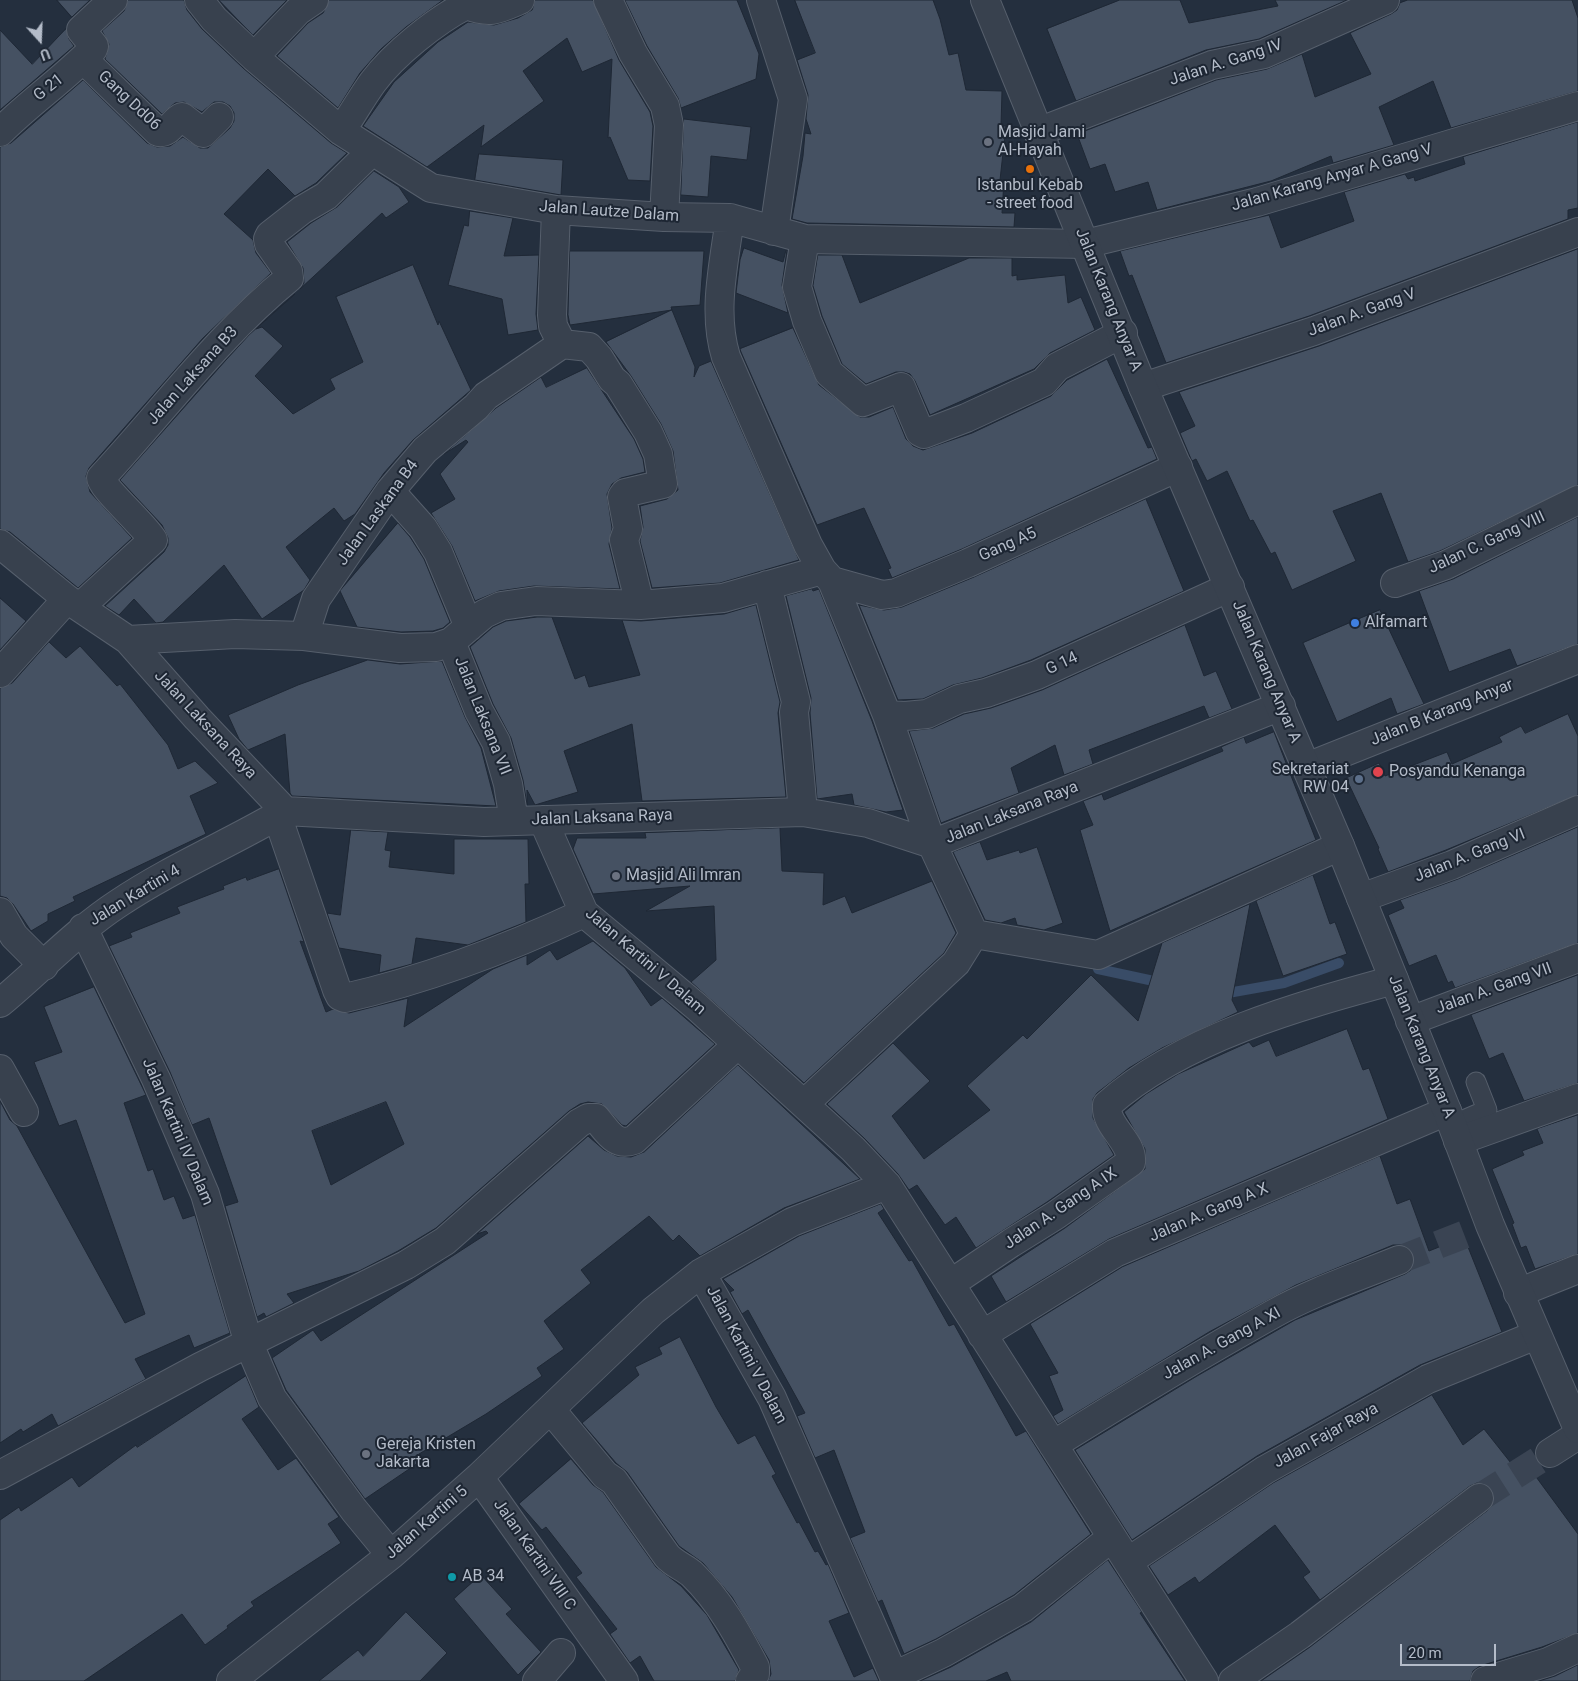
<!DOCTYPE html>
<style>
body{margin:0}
#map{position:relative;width:1578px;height:1681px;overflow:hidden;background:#242f3e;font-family:Roboto,sans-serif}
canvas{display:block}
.north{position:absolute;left:15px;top:15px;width:50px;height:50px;-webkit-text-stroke:4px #1d2633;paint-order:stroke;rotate:160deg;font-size:14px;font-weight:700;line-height:20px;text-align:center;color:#b4bcc9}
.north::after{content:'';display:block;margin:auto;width:18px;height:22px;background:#b4bcc9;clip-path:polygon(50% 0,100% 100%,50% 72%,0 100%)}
.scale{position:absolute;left:1400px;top:1644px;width:96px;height:22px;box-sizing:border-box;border:2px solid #b4bcc9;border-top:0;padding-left:6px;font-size:15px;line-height:18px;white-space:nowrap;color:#b4bcc9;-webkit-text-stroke:4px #1d2633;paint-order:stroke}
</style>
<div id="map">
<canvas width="1578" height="1681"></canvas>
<div class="north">U</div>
<div class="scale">20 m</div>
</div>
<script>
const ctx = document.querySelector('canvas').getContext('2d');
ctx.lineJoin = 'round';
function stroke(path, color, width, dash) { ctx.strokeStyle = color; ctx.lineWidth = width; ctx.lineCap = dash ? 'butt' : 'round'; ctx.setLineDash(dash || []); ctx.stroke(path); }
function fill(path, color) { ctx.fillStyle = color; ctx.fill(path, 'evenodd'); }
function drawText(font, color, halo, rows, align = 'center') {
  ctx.font = font + ' Roboto,sans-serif'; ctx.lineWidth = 4; ctx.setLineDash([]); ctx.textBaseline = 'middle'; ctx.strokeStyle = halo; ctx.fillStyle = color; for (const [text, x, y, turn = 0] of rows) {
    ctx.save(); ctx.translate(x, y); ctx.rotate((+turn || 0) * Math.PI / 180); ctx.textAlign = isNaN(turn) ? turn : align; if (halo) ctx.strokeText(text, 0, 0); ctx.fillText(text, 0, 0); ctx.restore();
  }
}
stroke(new Path2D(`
 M1098,969L1163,983
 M1222,992L1228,993L1284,983L1339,963`), '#394c67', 10);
const building = new Path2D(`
 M57,0H90L72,17Z
 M128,0H184L187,10L202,29L243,68L331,143L347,153L316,183L295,196L268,169L224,214L253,240L256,253L271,273L203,338L89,468L86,476L90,492L132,538L78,588L10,532L0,529V147L11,143L83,80L147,143L157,147L170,146L183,137L200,148H208L230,128L234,121V113L230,106L223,102H214L202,112L184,102L175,103L162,114L105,59L109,44L102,31L124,11Z
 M219,0H287L253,35Z
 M329,0H443L406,27L381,49L360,73L338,108L277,56L308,23L323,13Z
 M535,0H593L619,60L650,112L653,126L650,181L628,180L610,137L608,138L612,59L582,72L567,38L523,71L544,101L481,147L484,125L427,167L363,126L394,82L438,42L468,22L494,25L518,18L532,10Z
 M625,0H737L759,54L756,79L681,108L678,98L647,46Z
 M795,0H933L940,19L949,55L958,53L966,90L1002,91L1001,126H1006L1000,180H1004L1002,213H1015L1014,227L807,223L792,219L803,156L805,133L811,134L806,119L808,95L797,60L815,53Z
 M1120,0H1180L1189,23L1278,6L1275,0H1347L1259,39L1206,50L1076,101L1047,29Z
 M1408,0H1572L1578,18V91L1451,128L1433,81L1379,107L1394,145L1333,163L1331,156L1271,181L1157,210L1148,182L1115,192L1105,164L1090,169L1077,134L1216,80L1267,69L1302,54L1315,97L1371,74L1350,33L1391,14L1397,10L1400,3Z
 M66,29L69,39L74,46L0,110V30L32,64Z
 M684,119L751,127L747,160L711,156L708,197L681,195Z
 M1578,122V208L1568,210V219L1309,316L1166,363L1132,275L1129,276L1120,251L1269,215L1281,248L1354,221L1344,192L1405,174L1408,179L1414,177L1415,181L1465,164L1463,157Z
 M479,154L563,160L561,195L475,180Z
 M374,171L399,187L409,202L386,218L382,213L300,289L304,283L303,268L287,242L311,223L337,207Z
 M470,211L513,218L504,256L539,255L536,314L538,330L508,335L502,299L448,285L464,225L468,226Z
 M744,248L783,262L786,250H787L782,285L788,313L736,293L740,260Z
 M1578,249V485L1440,551L1408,562L1381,493L1333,511L1356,561L1292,590L1275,552L1271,554L1253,520L1250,521L1227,471L1207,481L1196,459L1192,461L1191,459L1180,433L1195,426L1179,392L1319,346Z
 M570,251H704L700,305L671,307L672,310L570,325L568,315Z
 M818,255H842L860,303L969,258H1012V276L1017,275V280L1065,275L1068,303L1081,297L1095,330L1050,353L1034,369L930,415L915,381L910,374L904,372H896L866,384L842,364L822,316L813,286Z
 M413,265L438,325L439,321L471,390L413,440L384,473L355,514L344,521L334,508L286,547L310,580L304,590L262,619L224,565L163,622L156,623L134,599L119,615L105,606L164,552L168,545V538L162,525L120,480L226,360L249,335L274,312L295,294L256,329L262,327L283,346L255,376L293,414L335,389L330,379L363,362L336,297Z
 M672,310L695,367L694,377L699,366L711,361L799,560L720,583L652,588L640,541L643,527L640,506L667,499L678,490L673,451L661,424L631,376L606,342Z
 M793,328L819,385L860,417H869L893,407L906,439L913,446L923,450L972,433L1051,396L1067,380L1107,359L1148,448L1152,447L1157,459L962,549L892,578L888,569L891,568L864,508L817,525L741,352L740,349Z
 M587,368L634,439L643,459L645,472L621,478L612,484L607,494L612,528L609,544L620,589L534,586L499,591L475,601L452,546L431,513L455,499L440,474L468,442L466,440L444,454L496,408L541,377L546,387Z
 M1146,499L1184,591L1031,660L982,678L953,685L923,699L898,700L859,605L884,610L902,607L974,577Z
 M1578,517V644L1517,666L1510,649L1449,672L1419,591L1453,579Z
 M398,523L410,537L424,559L450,622L443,628L433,631L401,632L357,627L340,591Z
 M812,589L813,591L819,589L872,721L903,810L886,812L854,805L852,794L817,799L810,713L811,698L786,596Z
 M0,598L26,621L0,650Z
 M756,605L780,702L778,713L786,797L642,801L632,724L564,751L578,792L535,805L527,790V805L523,780L511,738L493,704L470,647L493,627L506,621L537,617H552L575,679L585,675L589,687L640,675L622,620L641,621L724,614Z
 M1380,610L1424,704L1397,714L1391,698L1337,722L1303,643Z
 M1185,625L1204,676L1216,671L1232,709L1209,718L1204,706L1089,750L1093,764L1064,775L1055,745L1011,768L1019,793L941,823L909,731L933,728L964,714L991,708L1042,690Z
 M49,642L66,658L80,646L117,686L120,684L168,745L178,769L195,761L218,783L190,796L206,834L73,897L75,901L48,914V921L31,931L13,904L7,898L0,896V688L12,683Z
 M368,660L400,664L442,661L465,717L481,748L496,806L292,796L290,793L285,734L248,750L239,739L228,715L298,685Z
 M1568,714L1578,736V795L1446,850L1388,872L1378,849L1379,848L1346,778L1379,763L1385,776L1447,752L1452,764L1502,742L1499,737L1521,726L1525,733Z
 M1274,732L1316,840L1110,931L1080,830L1093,825L1083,801L1102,794L1104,800L1223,751L1221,747L1244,737L1246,743Z
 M1578,827V943L1455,988L1452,981L1448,983L1436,955L1409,966L1388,915L1404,908L1400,900L1458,879Z
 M780,828L782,871L824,873L823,905L845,896L852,913L932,881L956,933L944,953L804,1083L691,982L716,960L714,906L646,911L690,886L593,894L573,849L577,838H646L645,833Z
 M351,830L388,832L385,850L391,851L389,867L454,874V839H528L529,884H525L526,922L468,945L416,938L412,964L379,973L381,955L339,948L327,913L340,915Z
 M980,842L987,860L1019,850L1020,853L1037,847L1063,923L1044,930L1017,925L1015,918L1001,923L985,920L953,852Z
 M279,869L304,942L300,941L326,1012L333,1009L349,1013L408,998L404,1027L493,969L527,955V965L550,950L557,960L593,941L625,968L651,1006L662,998L715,1044L626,1126L622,1125L602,1104L588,1102L580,1104L569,1111L436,1228L398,1251L359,1271L287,1294L294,1303L266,1317L264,1313L257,1317L225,1206L238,1202L209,1118L192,1125L170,1072L109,946L132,937L130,933L180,913L177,907L224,889L223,886L246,877L247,880ZM386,1102L404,1144L331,1185L312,1131Z
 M1313,875L1330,924L1335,922L1347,954L1283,976L1256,901Z
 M1250,904L1232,1000L1238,1012L1162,1048L1129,1068L1097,1093L1093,1099V1118L1114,1155L1047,1202L976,1248L956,1217L945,1225L917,1185L909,1190L898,1174L864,1138L827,1104L893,1043L930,1081L892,1116L924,1159L990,1110L967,1086L1023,1035L1027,1039L1091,975L1138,1021L1162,943Z
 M1578,975V1083L1524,1101L1503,1053L1489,1059L1471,1015Z
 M94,987L146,1095L124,1103L148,1171L153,1169L164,1200L174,1196L183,1219L195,1215L230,1333L194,1348L189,1335L135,1359L146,1379L58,1426L52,1414L23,1432L21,1429L0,1443V1101L10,1120L17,1126L125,1323L145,1314L76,1120L59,1126L34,1062L62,1052L44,1007Z
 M1347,1029L1363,1070L1369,1068L1388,1119L1109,1239L1006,1302L991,1276L1065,1228L1145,1169V1149L1124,1112L1146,1094L1178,1074L1249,1042L1253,1047L1269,1040L1276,1056Z
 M738,1065L860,1179L784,1208L700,1256L679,1235L673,1241L649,1216L581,1270L591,1283L544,1321L564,1349L537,1368L542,1376L486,1414L414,1457L418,1463L365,1499L286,1390L272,1358L313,1330L321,1341L488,1233L486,1231L477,1234L588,1136L604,1150L617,1156L631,1157L644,1152Z
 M1578,1115V1254L1535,1269L1526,1246L1521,1248L1512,1224L1514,1223L1492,1169L1524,1155L1522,1151L1543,1143L1537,1129Z
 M1380,1156L1397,1204L1410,1199L1429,1251L1464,1237L1502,1332L1420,1365L1257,1456L1132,1540L1075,1450L1197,1376L1295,1320L1405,1274L1411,1270L1414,1263L1413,1254L1409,1248L1402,1245H1393L1296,1285L1209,1332L1058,1424L1053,1416L1063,1410L1049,1376L1058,1373L1030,1324L1122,1267Z
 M881,1204L884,1209L878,1213L909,1261L912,1260L949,1326L954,1324L1016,1436L1026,1431L1091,1534L1014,1595L936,1639L904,1654L882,1600L878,1602L850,1538L865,1532L834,1450L815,1458L797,1416L805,1413L748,1310L742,1314L730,1292L734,1290L723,1279L799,1236Z
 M680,1337L716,1407L738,1444L755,1435L776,1474L772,1476L797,1523L799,1522L815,1552L818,1551L826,1565L828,1564L849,1613L829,1621L854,1677L873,1668L879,1681H768L771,1674L769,1660L732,1597L703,1563L679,1546L627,1472L616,1463L582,1423L639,1375L635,1367L662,1354L659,1348Z
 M246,1376L259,1407L242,1419L278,1470L296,1458L339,1517L328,1524L341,1543L251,1602L254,1606L227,1626L228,1628L205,1645L182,1614L84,1681H0V1520L19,1507L21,1511L72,1477L79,1487L136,1445L137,1447Z
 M1432,1395L1463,1445L1484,1429L1522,1477L1531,1470L1578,1534V1633L1542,1647L1480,1666L1473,1671L1470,1681H1261L1310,1647L1488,1510L1493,1504L1494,1496L1491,1488L1485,1484L1477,1483L1470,1486L1320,1600L1303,1577L1310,1572L1275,1525L1199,1583L1195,1577L1168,1595L1149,1566L1273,1483Z
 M571,1459L593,1485L603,1492L656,1567L681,1586L707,1615L739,1670L735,1681H654L640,1656L630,1663L610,1634L617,1629L576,1577L582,1573L546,1527L542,1530L519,1504Z
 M1108,1560L1142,1612L1140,1613L1185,1681H1011L1007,1672L986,1681H920L951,1667L1031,1622Z
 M481,1575L512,1609L506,1614L541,1652L518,1675L454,1599Z
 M406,1612L447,1653L420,1681H319L358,1650L363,1656Z
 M1578,1665V1681H1539L1555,1676Z`);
fill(building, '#455162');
stroke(building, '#1f2835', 1);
stroke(new Path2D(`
 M1399,1260L1476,1230
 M1479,1498L1550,1453`), '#3a4453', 28, [28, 14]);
const service = new Path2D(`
 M1452,1125L1487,1110L1476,1082`);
const minor = new Path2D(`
 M199,0L214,19L254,57L341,131L431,188L556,210L664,217L730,218L805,239L1085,244L1257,202L1578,106
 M608,0L633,53L665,106L669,125L664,217
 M761,0L793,99L774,231
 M254,57L298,11L314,0
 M83,59L158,132C170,134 173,120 182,117L203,133L219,117
 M341,131C352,115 362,97 373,82C394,54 435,21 466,5C490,14 497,10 520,0
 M0,132C30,102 64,79 93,49L94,46L81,30L113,0
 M1038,132L1212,65L1264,54L1385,0
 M556,210L552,315L553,326L562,344
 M730,218C724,264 712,312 726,357L808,545L822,570L832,581L887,715L932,844L974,934
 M805,239L797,287L807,321L829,373L863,402L901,387L920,432L924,434L966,418L1044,382L1057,367L1123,333
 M1143,387L1314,331L1578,232
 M390,491L423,528L438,552L469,627
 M0,544L67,599L128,640L197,718L285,811L484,822L803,812L868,823L932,844L1281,706
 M832,581L882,595L896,593L968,563L1178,467
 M1395,583L1446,565L1578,500
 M767,585L796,702L794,712L803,812
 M80,607L153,540C146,527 101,487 101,478C163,411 218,336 289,278L288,271L269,244L268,239L270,235L302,210L326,196L371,152
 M304,636L316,599L390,491L425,450L476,407L486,396L562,344L589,347L599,358L612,379L618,384L648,432L658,454L663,484L625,493L622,497L628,529L624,540L640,605
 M128,640L235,634L304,636L400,648L436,647L451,642L484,614L501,606L536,601L640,605L723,598L822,570
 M451,642L479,711L496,742L508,784L514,821
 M0,673L67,599
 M887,715L905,716L927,714L959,699L986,693L1037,675L1230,587
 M1307,767L1578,659
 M277,815L337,990L340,996L345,998C428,979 507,949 584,913
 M543,820L584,913L697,1007L853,1149L887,1185L1204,1681
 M1361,898L1452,865L1578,810
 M0,912L14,936L44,966
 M83,928L156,1079L205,1194L249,1344L272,1398L354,1510L391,1555
 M974,934L1098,955L1340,846
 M0,1003C40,970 76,931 119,903C171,868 231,843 285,811
 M1410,1021L1578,958
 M0,1069L24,1112
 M804,1104L956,963L974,934
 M1458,1141L1578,1098
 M701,1273L772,1398L896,1681
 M950,1284L1011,1243L1056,1215L1131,1162C1133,1141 1105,1127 1107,1105C1182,1038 1299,1006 1394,980
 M1518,1293L1578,1269
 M982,1335L1115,1253L1447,1111
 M551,1410L605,1475L614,1481L667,1556C674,1564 684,1567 692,1574C720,1601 737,1633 755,1667V1674L750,1681
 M1053,1445C1125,1400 1198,1356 1273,1314C1312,1292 1357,1277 1399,1260
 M1550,1453L1578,1435
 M0,1475L200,1367L406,1265L445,1241L579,1123L588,1118H596C608,1132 615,1147 634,1140L737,1045
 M479,1477L624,1681
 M1129,1561L1265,1470L1428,1379L1536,1335
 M894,1676L943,1653L1023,1608L1111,1538
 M231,1681L391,1555L479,1477L653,1311L701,1273L792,1222L887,1185
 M537,1681L561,1653
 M1233,1681L1300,1635L1479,1498
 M1485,1681L1548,1662L1578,1648`);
const tertiary = new Path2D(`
 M985,0L1143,387L1340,846L1447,1111L1490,1225L1578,1429`);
stroke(service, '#565f6c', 21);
stroke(minor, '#565f6c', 30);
stroke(tertiary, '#565f6c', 30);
stroke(service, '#38414e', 19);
stroke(minor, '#38414e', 28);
stroke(tertiary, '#38414e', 28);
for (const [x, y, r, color] of [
 [988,142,5,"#6b7280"],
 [1030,169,5,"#e8710a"],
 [1355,623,5,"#3f7fe0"],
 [1378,772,6,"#e0444e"],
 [1359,779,5,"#5c6f8a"],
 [616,876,5,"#6b7280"],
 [366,1454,5,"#6b7280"],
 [452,1577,5,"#0f9aa8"]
]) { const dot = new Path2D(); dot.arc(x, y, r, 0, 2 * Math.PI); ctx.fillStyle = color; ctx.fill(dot); stroke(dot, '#1d2633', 2); }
drawText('16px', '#b4bcc9', '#1d2633', [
 ["Jalan A. Gang IV",1226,63,-18],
 ["G 21",49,88,-38],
 ["Gang Dd06",129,101,43],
 ["Jalan Karang Anyar A Gang V",1332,178,-16],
 ["Jalan Lautze Dalam",609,212,4],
 ["Jalan Karang Anyar A",1108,300,68],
 ["Jalan A. Gang V",1362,313,-20],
 ["Jalan Laksana B3",193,376,-48],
 ["Jalan Laskana B4",378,513,-54],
 ["Jalan C. Gang VIII",1487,543,-25],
 ["Gang A5",1008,545,-24],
 ["G 14",1062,664,-25],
 ["Jalan Karang Anyar A",1266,672,67],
 ["Jalan B Karang Anyar",1442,713,-22],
 ["Jalan Laksana VII",482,716,68],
 ["Jalan Laksana Raya",205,725,47],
 ["Jalan Laksana Raya",1012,813,-22],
 ["Jalan Laksana Raya",602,818,-2],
 ["Jalan A. Gang VI",1470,856,-22],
 ["Jalan Kartini 4",135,896,-31],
 ["Jalan Kartini V Dalam",645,962,41],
 ["Jalan A. Gang VII",1494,989,-20],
 ["Jalan Karang Anyar A",1421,1047,68],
 ["Jalan Kartini IV Dalam",177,1132,67],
 ["Jalan A. Gang A IX",1061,1209,-34],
 ["Jalan A. Gang A X",1209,1213,-23],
 ["Jalan A. Gang A XI",1222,1344,-29],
 ["Jalan Kartini V Dalam",746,1355,62],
 ["Jalan Fajar Raya",1326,1436,-29],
 ["Jalan Kartini 5",427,1523,-41],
 ["Jalan Kartini VIII C",534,1555,55]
]);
drawText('16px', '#b4bcc9', '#1d2633', [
 ["Masjid Jami",998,133],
 ["Al-Hayah",998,151],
 ["Istanbul Kebab",1030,186,"center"],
 ["- street food",1030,204,"center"],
 ["Alfamart",1365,623],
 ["Sekretariat",1349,770,"right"],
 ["RW 04",1349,788,"right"],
 ["Posyandu Kenanga",1389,772],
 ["Masjid Ali Imran",626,876],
 ["Gereja Kristen",376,1445],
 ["Jakarta",376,1463],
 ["AB 34",462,1577]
], 'left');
</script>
